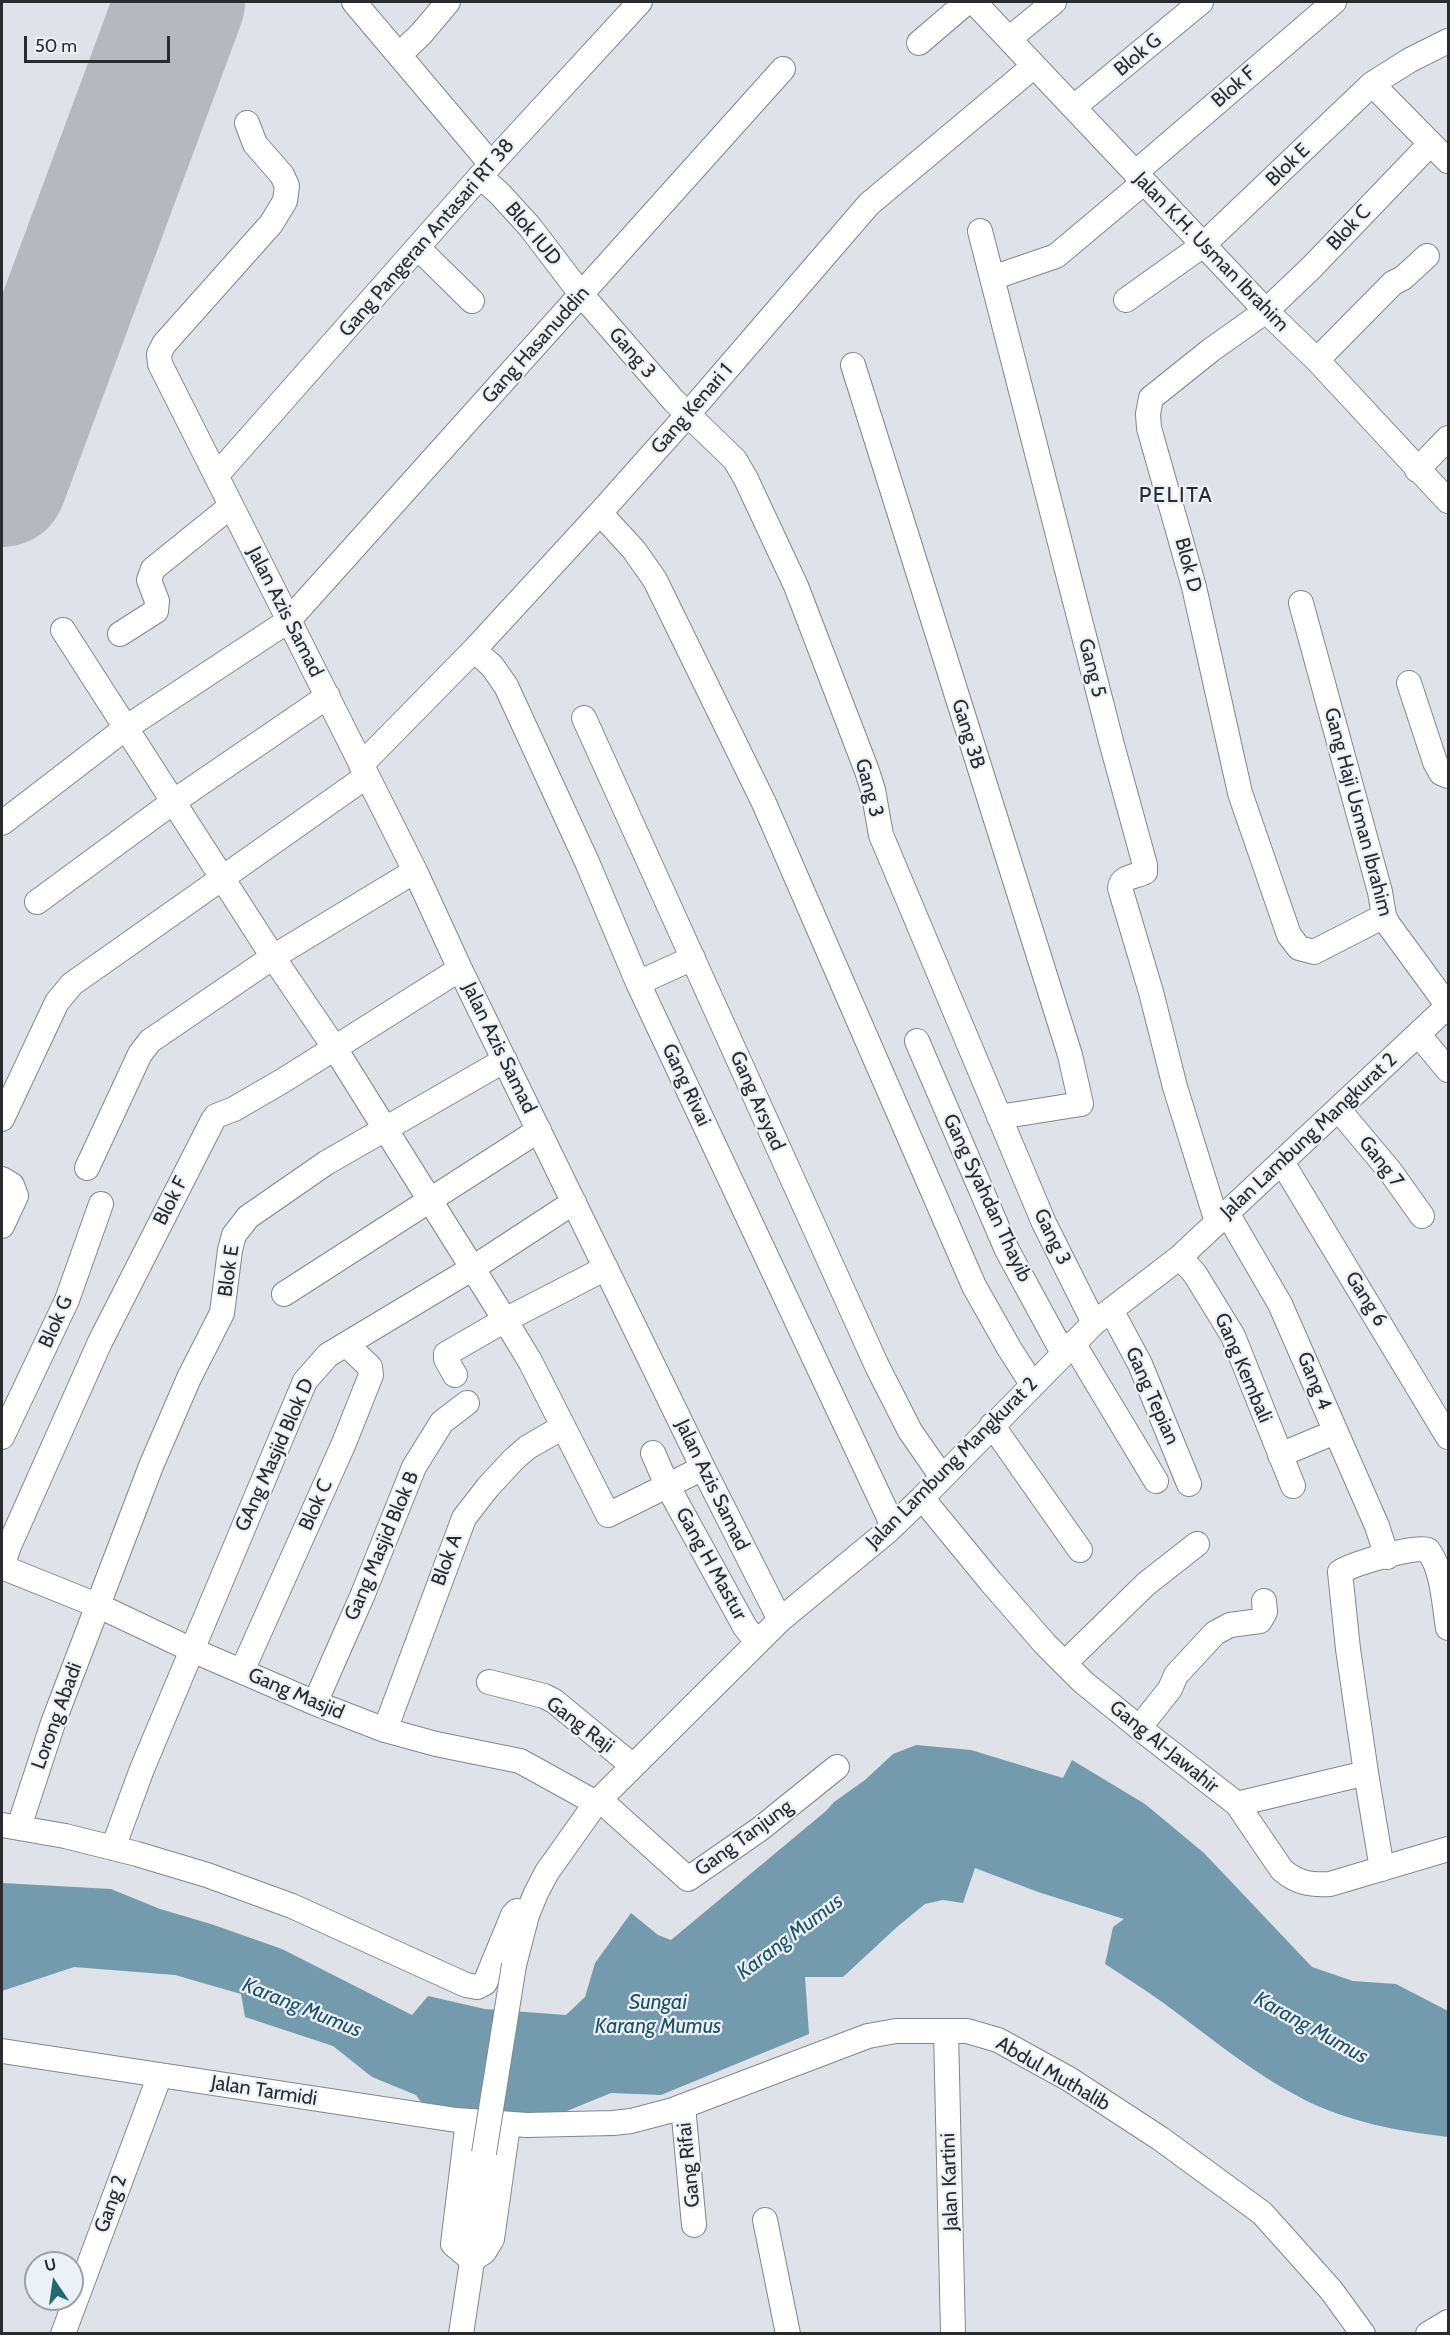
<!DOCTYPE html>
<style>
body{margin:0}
#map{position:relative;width:1450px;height:2335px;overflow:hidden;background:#dfe2e9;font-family:Cabin,sans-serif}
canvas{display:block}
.frame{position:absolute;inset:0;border:3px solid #2a2b2e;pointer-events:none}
.north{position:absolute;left:24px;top:2251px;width:60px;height:60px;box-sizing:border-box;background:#ecf0f7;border:2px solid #9ea1a7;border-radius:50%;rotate:347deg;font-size:16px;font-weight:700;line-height:24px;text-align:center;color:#2a2b2e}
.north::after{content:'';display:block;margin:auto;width:21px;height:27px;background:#1f6b6e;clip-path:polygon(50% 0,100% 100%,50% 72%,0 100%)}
.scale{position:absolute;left:24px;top:36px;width:146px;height:27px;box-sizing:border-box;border:3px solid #2a2b2e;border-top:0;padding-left:8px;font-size:18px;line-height:21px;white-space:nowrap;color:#2a2b2e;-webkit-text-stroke:4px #ecf0f7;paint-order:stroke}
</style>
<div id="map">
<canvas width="1450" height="2335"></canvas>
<div class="frame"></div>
<div class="north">U</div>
<div class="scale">50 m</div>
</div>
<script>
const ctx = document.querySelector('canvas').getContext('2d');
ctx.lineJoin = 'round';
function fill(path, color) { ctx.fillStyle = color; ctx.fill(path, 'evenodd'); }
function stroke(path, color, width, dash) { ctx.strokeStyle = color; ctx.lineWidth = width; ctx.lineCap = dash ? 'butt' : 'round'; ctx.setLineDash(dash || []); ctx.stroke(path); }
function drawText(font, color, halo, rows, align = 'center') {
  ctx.font = font + ' Cabin,sans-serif'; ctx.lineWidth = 4.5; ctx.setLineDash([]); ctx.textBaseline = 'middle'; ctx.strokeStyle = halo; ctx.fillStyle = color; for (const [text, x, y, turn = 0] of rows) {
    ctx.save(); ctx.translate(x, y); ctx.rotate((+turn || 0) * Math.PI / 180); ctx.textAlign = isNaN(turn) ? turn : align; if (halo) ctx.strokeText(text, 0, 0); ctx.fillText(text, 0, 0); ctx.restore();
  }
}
fill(new Path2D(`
 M916,1745L971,1750L1063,1778L1072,1760L1145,1804L1204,1853L1312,1967L1353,1981L1396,1984L1448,2011V2137C1398,2131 1348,2122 1303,2099C1249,2071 1204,2032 1155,1997C1139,1986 1122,1975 1105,1964L1113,1927L1124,1919L1038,1892L975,1868L963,1903L943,1900L925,1904L897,1927L843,1977H805L809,2034L661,2095L611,2093L567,2111L532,2120L428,2112L416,2095L372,2077L333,2046L245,2017L241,1994L175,1975L74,1967L2,1991V1883L111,1889L160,1909L211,1924L282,1949L412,2015L428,1996L485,2009L566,2015L585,1997L595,1963L631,1913L658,1935L671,1940L826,1811L834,1802L865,1780L893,1754Z`), '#739bad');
stroke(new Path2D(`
 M2,482L180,2`), '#b6b8be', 130);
const minor = new Path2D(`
 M354,2L491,164
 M974,2L1266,311L1317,360L1448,501
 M1009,39L1054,2
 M919,43L967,2
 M399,55L421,34L448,2
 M1372,84L1448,161
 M1074,107L1201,2
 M247,123L255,144L282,175L287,186L285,201L271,224L164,344L159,354L160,364L415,871L460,969L703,1468L780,1620
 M1135,173L1334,2
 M482,178L499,193L530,227L581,294L674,401L735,460L746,479L796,586L867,771L873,790L881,835L1044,1223L1094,1323
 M980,231L1112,745L1145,865V872C1136,877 1121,876 1120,888L1151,992L1175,1087L1217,1222
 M418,248L472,301
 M992,278L1056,256L1143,183
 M1126,300L1203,245L1372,84L1410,60L1448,41
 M1317,360L1393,283L1403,278L1427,256
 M853,365L1070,1055L1081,1104L999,1117
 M1417,470L1448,438
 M216,476L491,164L640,2
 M600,513L634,550L655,580L764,803L974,1286L1009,1348L1032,1384
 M1301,603L1380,892L1384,916L1388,924L1448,1006
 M63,630L273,957L334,1047L505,1320L530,1361L608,1515L703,1468
 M120,634L156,611L157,601L149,580L153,569L231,506
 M474,650L492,666L506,686L587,862L638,983L893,1526
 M1409,683L1435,762L1441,773L1448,776
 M584,718L877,1366L910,1431L942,1477
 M361,765L474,650L600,513L689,413L869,204L1034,66
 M2,823L127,727L288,621L783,69
 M37,902L173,802L328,696
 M1384,916L1314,952L1299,948L1289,935L1240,793L1194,587L1149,428L1148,414L1151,398L1211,350L1266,311L1312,267L1430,144
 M638,983L693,958
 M1418,1034L1448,1070
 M917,1041L1007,1250L1063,1353
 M1338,1109L1390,1171L1422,1216
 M2,1119L57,1002L72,984L367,776
 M1282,1162L1448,1437
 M87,1168L140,1054L150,1041L273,957L415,871
 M2,1179L12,1185L16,1196L2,1226
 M1227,1213L1280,1304L1377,1526L1387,1557
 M1180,1257L1195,1274L1233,1336L1293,1486
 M284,1294L539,1130
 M1111,1310L1140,1364L1189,1484
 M1073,1343L1156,1481
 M455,1375L446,1359V1354L505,1320L606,1268
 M992,1425L1080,1550
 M2,1437L67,1300L101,1204
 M653,1453L667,1485L745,1627L757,1642
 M1280,1455L1335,1432
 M922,1498L991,1582L1045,1644L1083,1682L1147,1734L1237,1804L1282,1870C1297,1883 1310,1885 1330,1884L1448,1849
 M2,1567L9,1546L100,1342L213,1120L216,1116L234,1109L284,1080L460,969
 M2,1567L99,1606L192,1650L315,1703L385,1730L436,1744L520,1761L596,1803
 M1065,1663L1146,1584L1197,1544
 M242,1671L344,1443L371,1375L370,1367L347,1345
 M489,1682L544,1696L554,1701L633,1766
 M315,1703L363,1594L414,1467L442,1422L467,1403
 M1139,1728L1170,1689L1176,1675L1215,1633L1230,1625L1260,1621L1265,1612L1264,1601
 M385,1730L464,1518L488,1487L514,1459L528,1447L563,1427
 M1366,1773L1382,1869
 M599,1799L688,1879L760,1829L837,1767
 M1237,1804L1366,1773L1348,1649L1340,1572C1353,1564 1414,1545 1428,1550C1443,1570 1444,1604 1448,1628
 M2,1825L65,1836L137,1854L207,1875L292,1906L466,1985L477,1987L485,1983L513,1915L517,1911
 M19,1827L53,1723L151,1466L189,1378L222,1313L230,1250L234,1235L248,1217L326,1163L505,1060
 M113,1848L142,1769L305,1381L328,1355L473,1268L574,1202
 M514,1965L527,1915L536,1893L547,1872L596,1803L780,1620L889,1530L922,1498L1094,1323L1180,1257L1448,1006
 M946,2031L953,2334
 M2,2051L456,2120L527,2125L613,2123L631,2121L673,2110L868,2036L896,2031H967L998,2040L1069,2079L1161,2139L1262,2213L1331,2290L1363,2334
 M683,2106L694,2225
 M468,2121L453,2244L472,2260L484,2252L492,2239L508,2125
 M765,2220L788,2334
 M63,2334L160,2075
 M461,2334L475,2242L484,2153
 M1428,2334L1448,2322`);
stroke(minor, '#82868c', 26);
stroke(minor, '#fff', 24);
const minorBridge = new Path2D(`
 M484,2153L514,1965`);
stroke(minorBridge, '#82868c', 26, []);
stroke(minorBridge, '#fff', 24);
drawText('20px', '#2a2b2e', '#ecf0f7', [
 ["Blok G",1138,55,-40],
 ["Blok F",1234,87,-41],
 ["Blok E",1288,165,-44],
 ["Blok C",1349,228,-47],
 ["Blok IUD",533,234,50],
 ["Gang Pangeran Antasari RT 38",427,238,-49],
 ["Jalan K.H. Usman Ibrahim",1211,252,46],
 ["Gang Hasanuddin",536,345,-48],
 ["Gang 3",632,353,49],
 ["Gang Kenari 1",692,409,-49],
 ["Blok D",1188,565,75],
 ["Jalan Azis Samad",285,612,63],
 ["Gang 5",1092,668,76],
 ["Gang 3B",968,734,73],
 ["Gang 3",869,788,75],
 ["Gang Haji Usman Ibrahim",1358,812,75],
 ["Jalan Azis Samad",499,1048,64],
 ["Gang Rivai",686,1085,65],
 ["Gang Arsyad",757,1101,66],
 ["Jalan Lambung Mangkurat 2",1309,1136,-43],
 ["Gang 7",1381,1162,52],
 ["Gang Syahdan Thayib",987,1198,65],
 ["Blok F",171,1201,-63],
 ["Gang 3",1052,1237,64],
 ["Blok E",229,1271,-82],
 ["Gang 6",1366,1299,58],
 ["Blok G",56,1322,-66],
 ["Gang Kembali",1243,1368,67],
 ["Gang 4",1314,1381,68],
 ["Gang Tepian",1152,1396,66],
 ["GAng Masjid Blok D",275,1455,-66],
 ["Jalan Lambung Mangkurat 2",952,1463,-45],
 ["Jalan Azis Samad",712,1485,64],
 ["Blok C",316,1505,-66],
 ["Gang Masjid Blok B",382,1546,-67],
 ["Blok A",447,1560,-70],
 ["Gang H Mastur",711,1564,61],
 ["Gang Masjid",296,1694,23],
 ["Lorong Abadi",57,1716,-70],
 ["Gang Raji",580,1725,37],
 ["Gang Al-Jawahir",1164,1747,39],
 ["Gang Tanjung",744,1838,-36],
 ["Abdul Muthalib",1053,2074,30],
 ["Jalan Tarmidi",264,2091,9],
 ["Gang Rifai",689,2165,-96],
 ["Jalan Kartini",950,2182,-92],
 ["Gang 2",111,2204,-70]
]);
drawText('italic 21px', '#1c5165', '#ecf0f7', [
 ["Karang Mumus",790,1937,-37],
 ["Sungai",658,2003],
 ["Karang Mumus",658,2027],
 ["Karang Mumus",302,2008,22],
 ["Karang Mumus",1311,2028,29]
]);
ctx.letterSpacing = '1.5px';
drawText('22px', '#2a2b2e', '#ecf0f7', [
 ["PELITA",1176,496]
]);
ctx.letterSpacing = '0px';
</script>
